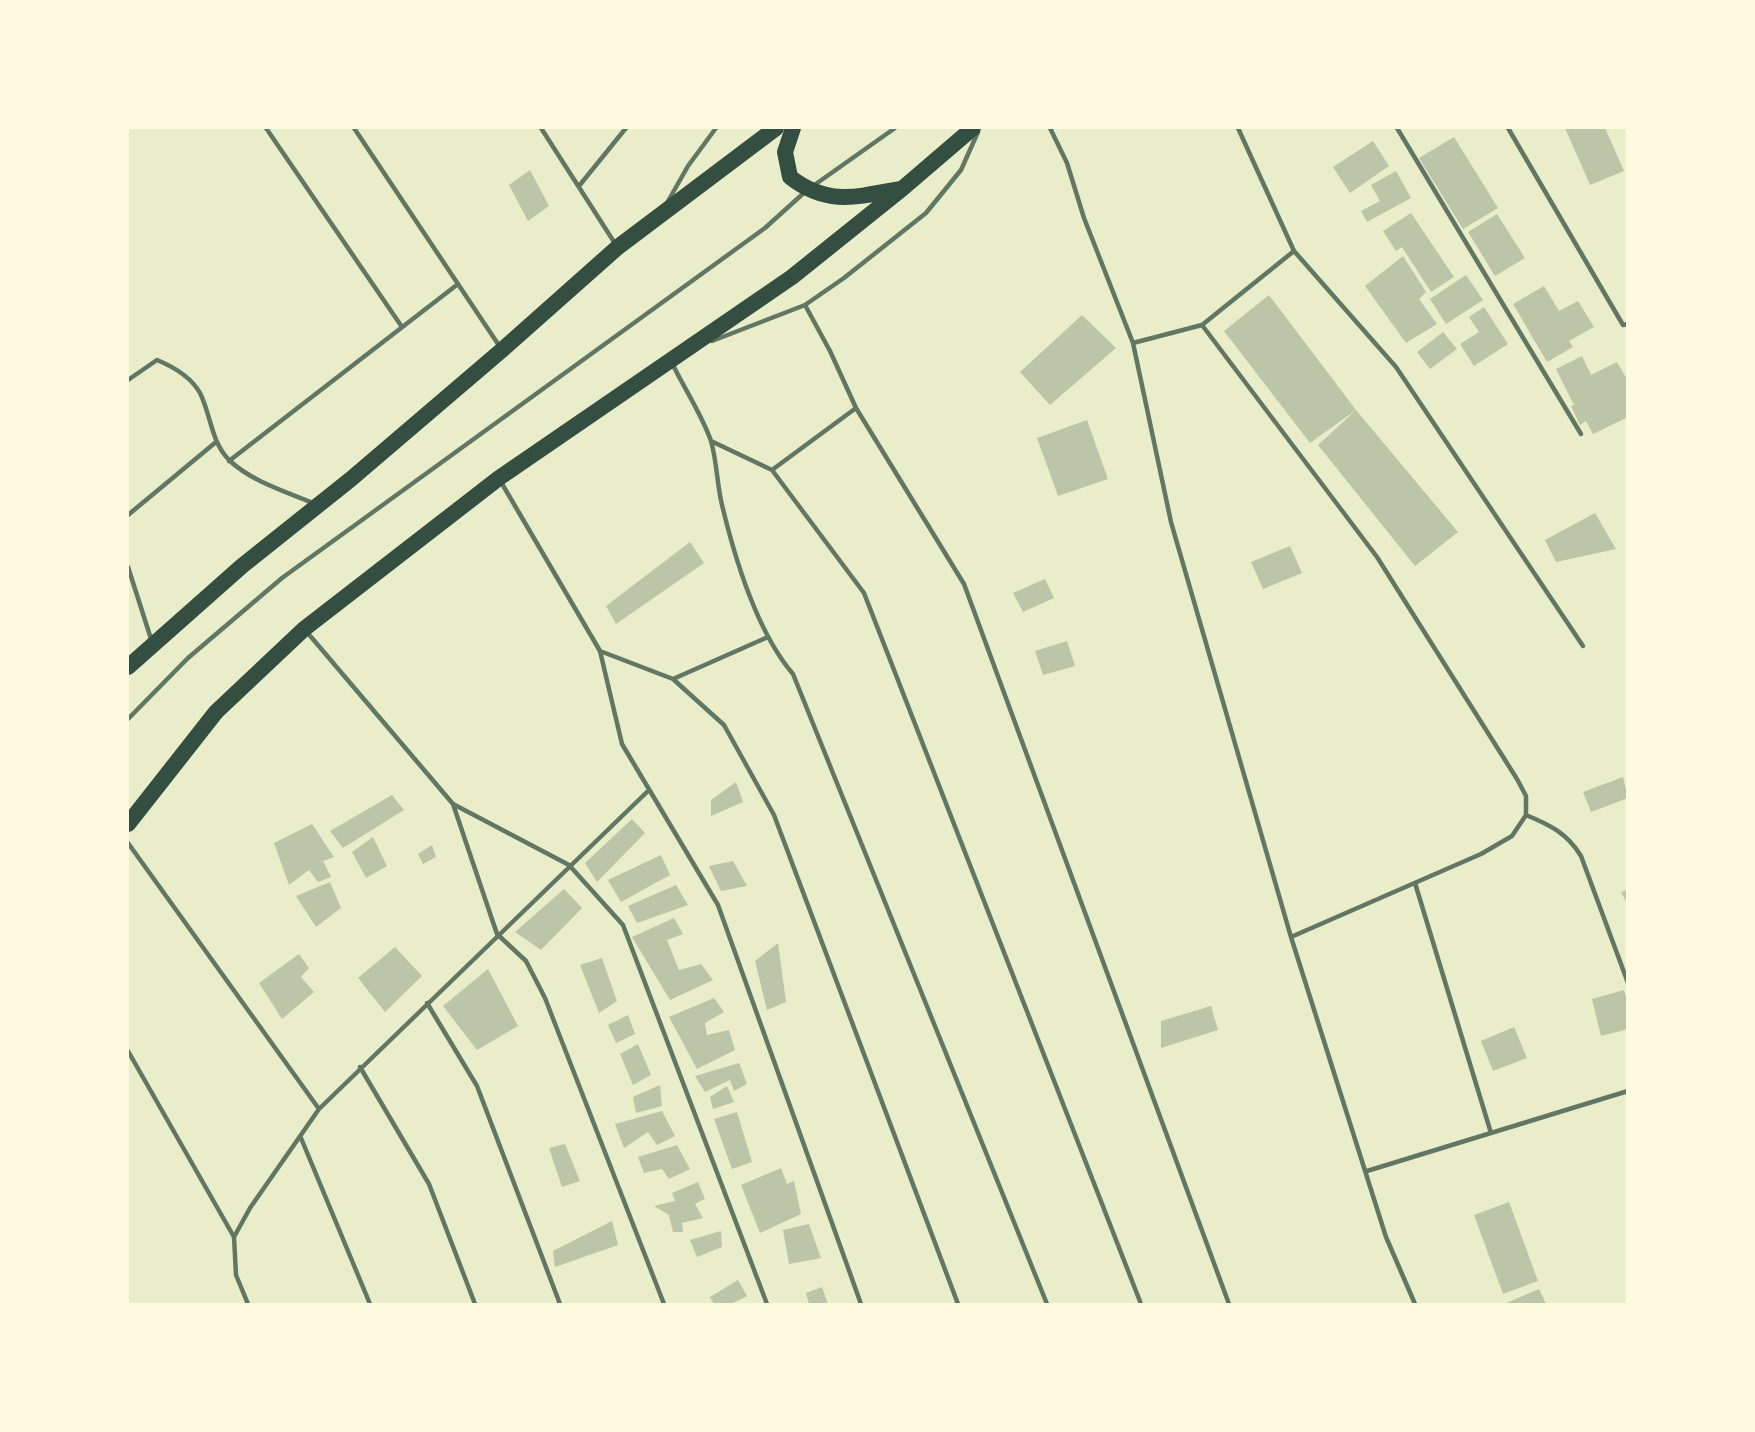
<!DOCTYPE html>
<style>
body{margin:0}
#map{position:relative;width:1755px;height:1432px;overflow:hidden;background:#e9edc9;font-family:"Alegreya Sans",sans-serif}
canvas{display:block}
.frame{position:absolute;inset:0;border:129px solid #fefae0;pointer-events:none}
</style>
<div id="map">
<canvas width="1755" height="1432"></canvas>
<div class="frame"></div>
</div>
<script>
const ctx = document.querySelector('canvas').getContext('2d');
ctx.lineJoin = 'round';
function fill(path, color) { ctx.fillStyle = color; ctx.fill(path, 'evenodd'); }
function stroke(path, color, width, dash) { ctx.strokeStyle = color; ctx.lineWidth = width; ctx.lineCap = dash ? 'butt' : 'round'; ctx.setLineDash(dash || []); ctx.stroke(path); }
fill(new Path2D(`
 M1565,128H1605L1624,171L1590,185Z
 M1454,137L1498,208L1463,229L1419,158Z
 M1373,141L1389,166L1350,193L1333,167Z
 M530,170L549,206L528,221L509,185Z
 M1396,171L1411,198L1367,222L1361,211L1380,201L1371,185Z
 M1411,213L1454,277L1431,292L1402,247L1396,251L1383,231Z
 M1497,214L1525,258L1495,276L1468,232Z
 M1403,256L1426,292L1419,299L1437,324L1406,343L1365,286Z
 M1466,275L1483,300L1446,324L1430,299Z
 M1544,286L1559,311L1578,301L1594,327L1569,341L1573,347L1547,362L1513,304Z
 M1269,295L1356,410L1310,443L1224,331Z
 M1484,307L1508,344L1474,366L1460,344L1479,332L1469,317Z
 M1082,315L1116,348L1050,405L1020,372Z
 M1443,332L1457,349L1430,369L1417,352Z
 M1582,356L1591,375L1617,362L1628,381V417L1593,434L1586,421L1580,425L1571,406L1574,405L1556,369Z
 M1356,410L1458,532L1415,566L1318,445Z
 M1087,420L1108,479L1058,496L1037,438Z
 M1595,513L1616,549L1556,562L1545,540Z
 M690,542L704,563L616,624L606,606Z
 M1290,546L1302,573L1263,589L1251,562Z
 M1045,579L1054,598L1023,612L1013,593Z
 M1067,641L1075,666L1043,675L1035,651Z
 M1623,777L1628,798L1591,812L1583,792Z
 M736,782L743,802L711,816V800Z
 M392,795L404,810L343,848L330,831Z
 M632,819L645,833L597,882L585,863Z
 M312,824L334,857L323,861L331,877L318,882L309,870L289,885L274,843Z
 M373,837L387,866L366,878L352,852Z
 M432,845L436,857L423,864L418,854Z
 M661,855L670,875L621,902L608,880Z
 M733,861L747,886L721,891L709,866Z
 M330,882L341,908L316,927L296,896Z
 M676,885L688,905L637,923L628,906Z
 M564,889L582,908L541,950L515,932Z
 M1628,890V905L1621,892Z
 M674,918L683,934L667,940L679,970L701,964L713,980L670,1000L632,937Z
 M778,943L786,1002L767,1010L755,961Z
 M395,947L422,976L385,1012L358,978Z
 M299,954L309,968L301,977L314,992L282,1019L259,983Z
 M602,958L617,1001L599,1013L580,965Z
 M488,969L518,1026L477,1050L443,1006Z
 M1624,990L1628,1004V1029L1601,1036L1592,999Z
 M714,998L724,1012L705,1023L707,1035L729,1030L735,1050L697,1069L669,1017Z
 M1211,1006L1218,1030L1161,1048V1021Z
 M628,1015L635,1034L616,1043L608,1025Z
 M1514,1027L1527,1058L1493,1071L1481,1041Z
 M638,1044L651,1075L633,1085L620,1054Z
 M739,1063L747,1084L734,1091L730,1080L705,1092L695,1076Z
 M660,1085L662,1106L636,1113L633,1097Z
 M727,1086L734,1102L713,1109L710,1097Z
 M662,1111L675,1136L657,1145L648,1132L624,1148L615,1124Z
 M737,1112L752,1162L732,1169L714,1119Z
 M565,1144L580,1181L562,1187L549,1148Z
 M677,1145L690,1169L669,1179L662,1169L644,1173L638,1157Z
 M781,1168L787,1184L794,1181L801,1214L760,1233L741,1185Z
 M698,1182L705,1199L695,1204L703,1218L682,1223L683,1232H673L669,1215L654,1206L675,1201L672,1193Z
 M1509,1202L1538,1281L1503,1294L1474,1215Z
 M612,1221L618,1245L555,1267L553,1251Z
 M809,1224L821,1258L789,1264L783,1230Z
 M721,1231L722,1247L697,1257L690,1240Z
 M738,1280L747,1296L731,1304H714L710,1297Z
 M822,1287L828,1304H809L806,1293Z
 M1539,1289L1546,1304H1504Z`), '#bcc5a7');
stroke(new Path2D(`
 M266,128L402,327
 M354,128L500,347
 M541,128L616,245
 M1050,128L1067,163L1084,218L1133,343L1171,522L1291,937L1386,1237L1415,1304
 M1238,128L1294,251L1396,367L1583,646
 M1397,128L1581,434
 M1508,128L1623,325L1628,324
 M579,186L626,128
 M813,186L895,128
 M667,203L688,166L716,128
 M805,305L830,351L856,408L964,584L1229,1304
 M1202,325L1377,557L1517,779L1526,796V815L1512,836L1481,854L1291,937
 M712,341L805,305L844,278L926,213L961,170L978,132
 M1133,343L1202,325L1294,251
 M672,363C684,388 702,415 711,441C717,462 717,485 722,505C735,559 757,632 793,674L1047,1304
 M128,380L157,360C174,367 191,377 200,393C211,415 211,442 229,460C252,482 287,492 315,504
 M711,441L772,470L864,593L1141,1304
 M229,461L458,284
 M772,470L856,408
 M501,482L600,651L622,744L718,905L861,1304
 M128,515L216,442
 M128,567L152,642
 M306,631L453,804L569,865L623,925L767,1304
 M600,651L673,679L724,725L774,815L958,1304
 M673,679L768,637
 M128,719L188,658L282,578L765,228L806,191
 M453,804L497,934L526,961L545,998L664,1304
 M1526,815C1550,825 1567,833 1581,856L1628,983
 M128,843L319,1109
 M1415,883L1491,1133
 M427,1003L477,1086L560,1304
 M128,1051L234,1237
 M360,1067L429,1184L475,1304
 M301,1138L370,1304
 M1367,1171L1628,1091
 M248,1304L236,1275L234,1237L250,1208L319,1109L648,791`), '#617663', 4.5);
stroke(new Path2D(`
 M793,128L785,152L790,177C827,206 857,197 900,189
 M128,667L242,566L351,479L502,350L618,247L776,128
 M128,824L216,712L304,629L499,478L792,277L903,188L973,128`), '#344e41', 16);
</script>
